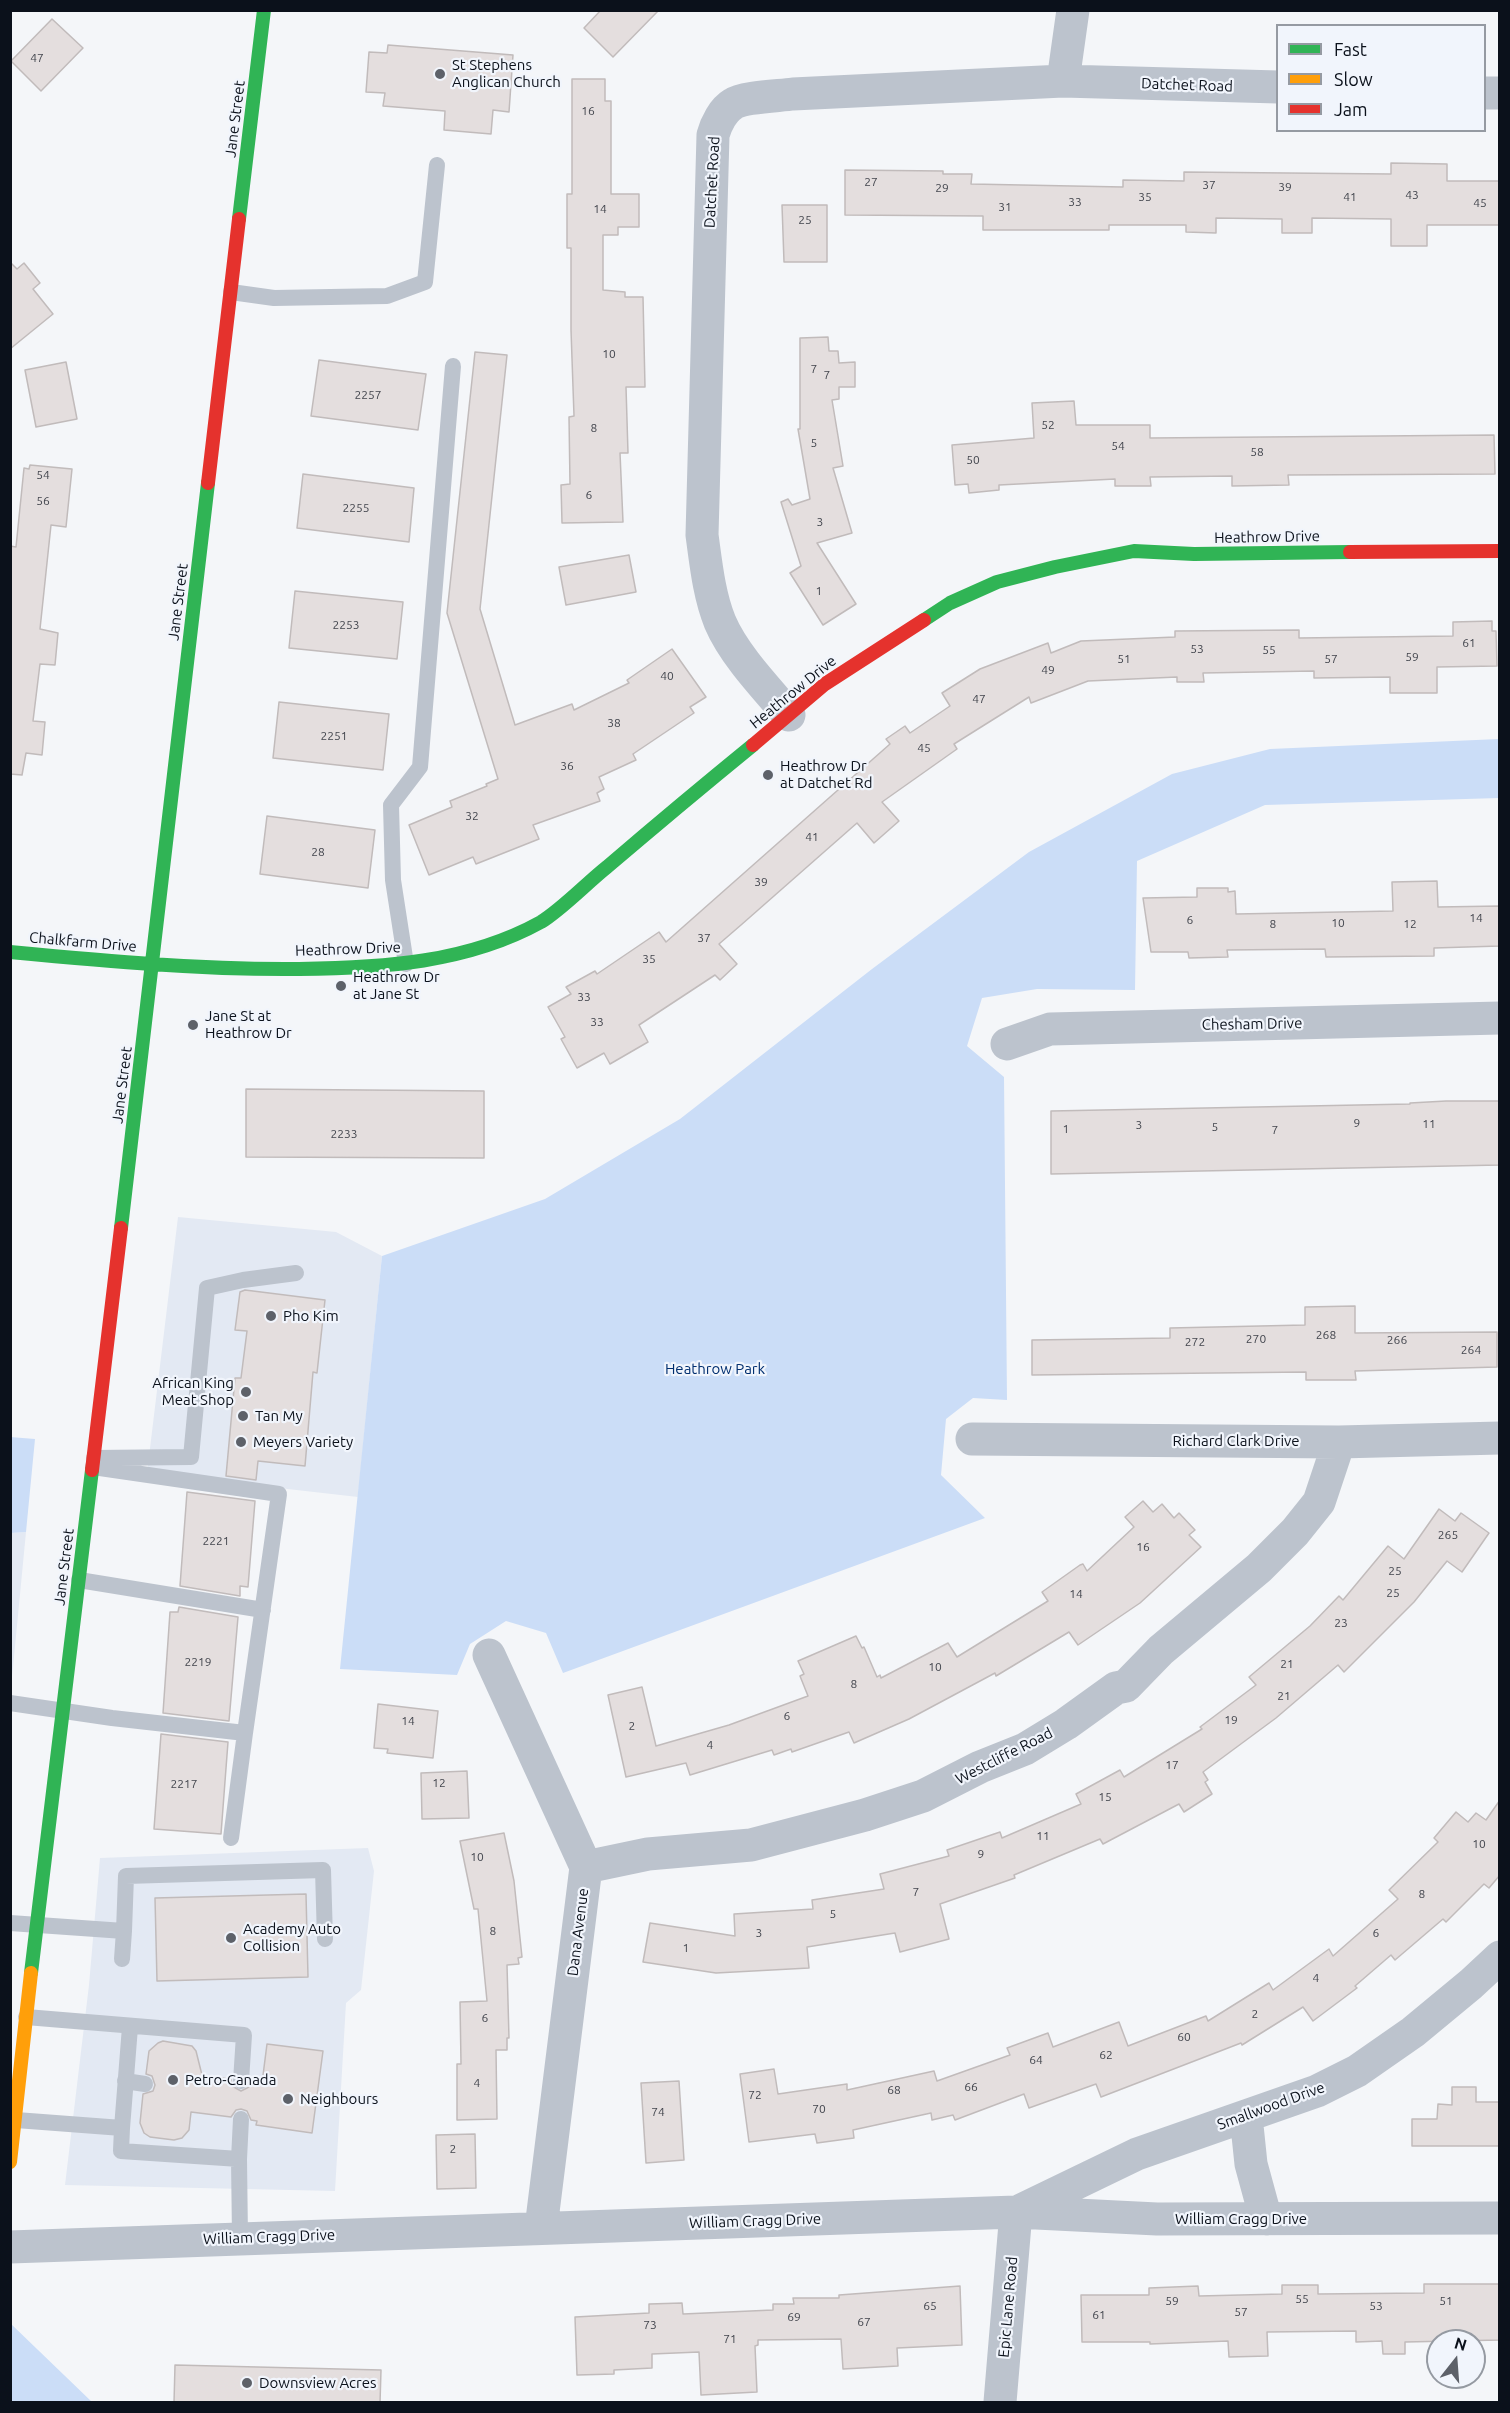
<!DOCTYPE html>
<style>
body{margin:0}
#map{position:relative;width:1510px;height:2413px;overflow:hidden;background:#f4f6f9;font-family:Ubuntu,sans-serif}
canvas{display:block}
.frame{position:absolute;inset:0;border:12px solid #0b111b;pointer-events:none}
.legend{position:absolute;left:1276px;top:24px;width:210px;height:108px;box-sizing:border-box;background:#f1f5fc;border:2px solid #959aa2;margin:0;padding:8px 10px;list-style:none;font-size:18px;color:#0b111b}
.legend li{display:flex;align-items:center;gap:12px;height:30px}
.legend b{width:30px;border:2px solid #959aa2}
.north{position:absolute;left:1426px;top:2329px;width:60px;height:60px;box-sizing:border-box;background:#f1f5fc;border:2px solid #959aa2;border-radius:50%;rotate:17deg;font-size:16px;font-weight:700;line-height:24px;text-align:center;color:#0b111b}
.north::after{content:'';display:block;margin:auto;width:21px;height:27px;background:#5d6169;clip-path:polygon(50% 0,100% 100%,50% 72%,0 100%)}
</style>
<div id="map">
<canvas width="1510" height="2413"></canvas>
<div class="frame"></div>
<ul class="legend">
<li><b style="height:8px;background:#30b455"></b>Fast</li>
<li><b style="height:8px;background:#ff9f0a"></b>Slow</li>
<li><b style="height:8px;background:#e5322d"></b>Jam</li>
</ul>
<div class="north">N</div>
</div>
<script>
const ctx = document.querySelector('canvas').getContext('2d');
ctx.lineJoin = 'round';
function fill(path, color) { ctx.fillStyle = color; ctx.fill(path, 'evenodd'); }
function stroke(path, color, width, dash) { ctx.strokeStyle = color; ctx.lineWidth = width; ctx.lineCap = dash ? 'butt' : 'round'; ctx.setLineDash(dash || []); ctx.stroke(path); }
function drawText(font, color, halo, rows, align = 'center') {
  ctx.font = font + ' Ubuntu,sans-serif'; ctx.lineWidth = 4.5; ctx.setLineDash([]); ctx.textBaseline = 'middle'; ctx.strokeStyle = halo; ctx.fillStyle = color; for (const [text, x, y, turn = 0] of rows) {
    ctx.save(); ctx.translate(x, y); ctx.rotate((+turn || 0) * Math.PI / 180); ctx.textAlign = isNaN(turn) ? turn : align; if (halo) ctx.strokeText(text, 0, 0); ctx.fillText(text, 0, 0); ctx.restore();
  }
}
fill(new Path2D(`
 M178,1217L336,1232L382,1256L358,1497L147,1473Z
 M26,1532L13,1667L11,1685V1533Z
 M368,1848L374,1871L361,1990L346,2003L335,2191L65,2185L89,1985L100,1858Z`), '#e3e9f3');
fill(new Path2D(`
 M1499,739V798L1265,805L1137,861L1135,990L1037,989L982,998L967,1046L1004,1077L1007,1400L973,1398L946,1419L941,1475L985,1518L563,1673L546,1633L506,1621L470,1644L457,1675L340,1669L382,1256L545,1199L680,1119L872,969L1029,852L1172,774L1270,749Z
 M10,1437L35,1439L26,1532L11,1533Z
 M10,2323L92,2402H11Z`), '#cbddf7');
const building = new Path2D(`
 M601,10H659L613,57L584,28Z
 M52,19L83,48L41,91L11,61Z
 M388,45L513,55L509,112L493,110L491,134L444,130L445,111L383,106L385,93L366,92L369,52L387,53Z
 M572,79H605V101H611V194H639V227H618V235H603V290L625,292V297H643L645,387H626L628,453H620L623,522L562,523L561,485L570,484L569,417L574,416L571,330V248H567V194H572Z
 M1391,163L1447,164V181H1500V225H1427V246H1391V219L1312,218V233H1282V219L1216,218V233L1186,232V225H1109V230H983V216L845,215V170L943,171V174H972L971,184L1123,187V180L1184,181V172L1391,174Z
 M782,205H827V262H784Z
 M10,262L17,269L24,263L40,283L33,289L53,314L10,349Z
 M828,337L829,351H838L839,363L855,362V387H839V399L832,400L843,466L833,468L852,533L817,543L856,604L823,625L790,573L801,566L781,502L788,499L792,505L810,499L798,429H800V338Z
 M475,352L507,355L480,609L515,725L572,704L574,710L629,683L627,680L672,649L706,697L690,707L694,713L633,754L636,760L599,777L604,789L597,793L600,801L533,825L539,839L476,864L473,857L429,875L409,825L452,807L450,801L487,786L486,784L498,779L447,613Z
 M319,360L426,374L418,430L311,416Z
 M66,362L77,419L36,427L25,370Z
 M1074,401L1076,425H1150V438L1494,435L1495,474L1288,475L1289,485L1232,486V476L1150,477L1151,486H1115V479L999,485V490L969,493L968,484L955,485L952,445L1034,438L1032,403Z
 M30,465L72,469L66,527L51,525L40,629L58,633L55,665L40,664L33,721L45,722L42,755L26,753L22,775L10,774V546L16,547L24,468L29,469Z
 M303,474L414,488L409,542L297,528Z
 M629,555L636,592L566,605L559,567Z
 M295,591L403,602L397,659L289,648Z
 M1492,621V631H1496L1497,666L1437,667V693H1390V677L1314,678V671L1203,673L1204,682H1177V677L1088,681L1031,703L1029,697L954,744L957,749L882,802L899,821L874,843L857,823L741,925L719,944L737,964L720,980L715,975L639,1025L648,1042L610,1064L604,1053L577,1068L561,1039L565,1037L548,1007L571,994L566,987L595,971L597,974L659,932L666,942L890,744L886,739L905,726L910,733L950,706L942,693L980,669L1048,643L1051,653L1081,641L1175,637V631L1299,630V638L1453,636V622Z
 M279,702L389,714L383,770L273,758Z
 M267,816L375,830L368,888L260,874Z
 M1437,881L1438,907L1500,906V946L1434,948V956L1326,957L1325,949L1227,950L1228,957L1189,958L1188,952H1151L1143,898L1197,897V888H1228V892L1235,891L1236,914L1393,911L1392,882Z
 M246,1089L484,1091V1158L246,1157Z
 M1446,1101H1500V1165L1051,1174V1111L1410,1104V1103Z
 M245,1290L325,1300L317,1373L313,1372L305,1466L258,1461L256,1480L226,1476L235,1378H241L247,1331L235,1330L240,1292Z
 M1355,1306V1333L1497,1332V1367L1355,1371L1356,1380H1306V1372L1032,1375V1340L1170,1338V1328L1305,1325V1307Z
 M187,1492L255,1501L248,1587L240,1586V1596L180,1586Z
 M1143,1501L1153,1512L1162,1504L1174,1518L1179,1513L1195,1530L1189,1535L1201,1547L1140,1603L1078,1645L1069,1632L996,1676L995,1673L909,1719L854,1743L849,1732L792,1752L791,1749L774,1755L772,1750L690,1775L686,1763L626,1777L608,1695L642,1687L656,1746L729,1725L808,1696L800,1676L804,1674L798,1661L856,1636L862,1648L864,1647L877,1677L880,1675L881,1678L948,1643L957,1657L1048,1601L1042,1592L1080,1565L1083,1564L1087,1571L1134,1527L1125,1517Z
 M1439,1509L1455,1521L1461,1513L1489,1533L1462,1572L1447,1561L1414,1602L1344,1672L1338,1665L1276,1718L1203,1772L1208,1780L1205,1782L1212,1794L1184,1812L1179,1804L1103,1844L1100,1839L1014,1875L1015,1878L940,1904L949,1939L900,1952L895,1933L807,1947L809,1968L716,1973L643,1962L650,1923L735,1936L734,1914L813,1909L812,1900L884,1889L880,1874L949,1856L947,1850L1000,1832L1002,1838L1081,1804L1076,1794L1120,1770L1124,1777L1202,1729L1200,1727L1256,1685L1249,1677L1310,1626L1339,1596L1343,1600L1388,1546L1404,1559Z
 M179,1607L238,1617L229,1721L163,1713L170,1612H178Z
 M378,1704L438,1711L433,1758L387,1753L388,1749L374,1748Z
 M161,1734L228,1742L221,1834L154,1829Z
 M467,1771L469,1818L422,1819L421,1773Z
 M1500,1800V1875L1489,1888L1484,1884L1446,1922L1443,1919L1395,1960L1391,1955L1355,1986L1357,1988L1313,2021L1303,2007L1242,2045L1241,2043L1101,2097L1096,2084L1029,2108L1024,2094L955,2120L953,2115L932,2120L931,2113L853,2130L854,2138L817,2143L815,2134L749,2142L740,2074L774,2069L778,2094L847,2084V2090L934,2071L937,2081L1010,2055L1007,2048L1048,2033L1053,2047L1119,2022L1128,2046L1206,2016L1208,2021L1269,1983L1273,1990L1329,1949L1333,1956L1398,1899L1389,1890L1438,1842L1434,1838L1456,1812L1468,1822L1476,1813L1486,1820Z
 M504,1833L514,1881L522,1957L518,1958L519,1964L507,1965L509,2038H507V2050H496L497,2119L457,2120V2064H461L460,2002L487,2001L478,1909H474L460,1841Z
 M306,1894L308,1977L157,1981L155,1898Z
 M163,2041L192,2046L196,2051L202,2075L231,2079L232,2086L241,2091L249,2087L251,2082L262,2083L267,2044L323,2051L312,2133L256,2125L257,2121L251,2120L247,2111L241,2109L236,2110L231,2117L191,2112L189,2130L182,2138L174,2140L150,2137L144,2133L140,2123L143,2094L153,2091L155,2085L152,2076L146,2074L149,2051L158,2043Z
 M679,2081L684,2160L646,2163L641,2083Z
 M1452,2087H1476V2102H1500V2146H1412V2119H1437L1438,2104L1452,2105Z
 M475,2134L476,2188L437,2189L436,2135Z
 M1424,2284H1500V2340L1405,2342V2354H1383L1382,2341L1356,2342V2331L1267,2332L1268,2356L1229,2357L1228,2341L1150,2344V2342H1082L1081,2295H1149V2288L1198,2286L1199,2296L1282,2294V2285H1318V2294L1424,2293Z
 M960,2286L962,2345L897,2348L898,2366L843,2369L841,2339L758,2340V2345L755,2346L757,2392L701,2395L699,2352L652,2354V2368L614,2370V2374L577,2375L575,2317L649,2313V2304L682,2303L683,2314L773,2310V2304H794L793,2298H839V2295Z
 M175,2365L381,2370L380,2403H174Z`);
fill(building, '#e4dede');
stroke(building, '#c1bbbb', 1.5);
stroke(new Path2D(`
 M231,292L274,298L387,296L425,282L437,165
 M406,964L393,880L391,805L420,767L453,366
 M94,1458L191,1457L207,1288L243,1280L296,1273
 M93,1467L279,1494L245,1733
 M79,1580L263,1610
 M10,1703L112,1718L245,1733L231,1838
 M10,1923L124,1931L126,1876L323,1870L325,1939
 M122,1959L124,1931
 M26,2017L244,2035L241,2081
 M125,2081L145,2084
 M16,2120L122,2128L130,2027
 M122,2128L121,2151L239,2159
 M240,2238L239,2159L241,2119`), '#bcc3cd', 16);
stroke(new Path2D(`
 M1063,81L1073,10
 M1484,93H1500
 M789,715C766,688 734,655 720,622C709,595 706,564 702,535L713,135C716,124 723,110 733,104C743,97 779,96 793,94L1063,81L1278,87
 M1007,1044L1050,1029L1500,1018
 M972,1439L1339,1442L1500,1438
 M489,1655L586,1867L541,2228
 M586,1867L648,1854L751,1845L865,1815L923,1796L980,1767L1025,1749L1066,1724L1116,1688L1126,1686L1161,1650L1259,1568L1295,1532L1319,1502L1339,1442
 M1246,2116L1251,2164L1266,2219
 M1021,2210L1137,2154L1317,2091L1357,2071L1413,2032L1471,1984L1500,1957
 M10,2247L1016,2212L1157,2219L1500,2218
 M1000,2402L1016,2212`), '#bcc3cd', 33);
stroke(new Path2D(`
 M239,219L264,10
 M924,620L950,603L997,582L1055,567L1134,551L1194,554L1350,552
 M10,952C106,961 202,970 299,969C382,968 467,963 541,922C561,910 588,882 607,867C655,826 704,785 753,745
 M121,1228L208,483
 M31,1973L92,1470`), '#30b455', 14);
stroke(new Path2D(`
 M10,2162L31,1973`), '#ff9f0a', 14);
stroke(new Path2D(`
 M208,483L239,219
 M1350,552L1500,551
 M753,745L825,684L924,620
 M92,1470L121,1228`), '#e5322d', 14);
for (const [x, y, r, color] of [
 [440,74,6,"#5d6169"],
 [768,775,6,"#5d6169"],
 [341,986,6,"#5d6169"],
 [193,1025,6,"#5d6169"],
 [271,1316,6,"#5d6169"],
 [246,1392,6,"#5d6169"],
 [243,1416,6,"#5d6169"],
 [241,1442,6,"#5d6169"],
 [231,1938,6,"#5d6169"],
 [173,2080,6,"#5d6169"],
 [288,2099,6,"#5d6169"],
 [247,2383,6,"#5d6169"]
]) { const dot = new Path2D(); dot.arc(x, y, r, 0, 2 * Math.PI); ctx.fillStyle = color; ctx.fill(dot); stroke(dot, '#f1f5fc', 2); }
drawText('12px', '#42454d', null, [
 ["47",37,58],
 ["16",588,111],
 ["27",871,182],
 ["37",1209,185],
 ["39",1285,187],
 ["29",942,188],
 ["43",1412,195],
 ["35",1145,197],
 ["41",1350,197],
 ["33",1075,202],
 ["45",1480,203],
 ["31",1005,207],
 ["14",600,209],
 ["25",805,220],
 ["10",609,354],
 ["7",814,369],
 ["7",827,375],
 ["2257",368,395],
 ["52",1048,425],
 ["8",594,428],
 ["5",814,443],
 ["54",1118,446],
 ["58",1257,452],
 ["50",973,460],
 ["54",43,475],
 ["6",589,495],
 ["56",43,501],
 ["2255",356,508],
 ["3",820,522],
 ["1",819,591],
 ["2253",346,625],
 ["61",1469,643],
 ["53",1197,649],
 ["55",1269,650],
 ["59",1412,657],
 ["51",1124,659],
 ["57",1331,659],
 ["49",1048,670],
 ["40",667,676],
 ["47",979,699],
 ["38",614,723],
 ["2251",334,736],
 ["45",924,748],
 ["36",567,766],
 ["32",472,816],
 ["41",812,837],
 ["28",318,852],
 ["39",761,882],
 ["14",1476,918],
 ["6",1190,920],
 ["10",1338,923],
 ["8",1273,924],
 ["12",1410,924],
 ["37",704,938],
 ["35",649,959],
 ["33",584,997],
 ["33",597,1022],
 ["9",1357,1123],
 ["11",1429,1124],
 ["3",1139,1125],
 ["5",1215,1127],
 ["1",1066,1129],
 ["7",1275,1130],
 ["2233",344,1134],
 ["268",1326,1335],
 ["270",1256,1339],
 ["266",1397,1340],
 ["272",1195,1342],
 ["264",1471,1350],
 ["265",1448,1535],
 ["2221",216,1541],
 ["16",1143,1547],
 ["25",1395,1571],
 ["25",1393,1593],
 ["14",1076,1594],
 ["23",1341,1623],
 ["2219",198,1662],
 ["21",1287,1664],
 ["10",935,1667],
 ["8",854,1684],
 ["21",1284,1696],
 ["6",787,1716],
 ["19",1231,1720],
 ["14",408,1721],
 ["2",632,1726],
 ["4",710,1745],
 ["17",1172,1765],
 ["12",439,1783],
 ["2217",184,1784],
 ["15",1105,1797],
 ["11",1043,1836],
 ["10",1479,1844],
 ["9",981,1854],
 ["10",477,1857],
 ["7",916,1892],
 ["8",1422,1894],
 ["5",833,1914],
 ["8",493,1931],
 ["3",759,1933],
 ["6",1376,1933],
 ["1",686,1948],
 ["4",1316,1978],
 ["2",1255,2014],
 ["6",485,2018],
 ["60",1184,2037],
 ["62",1106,2055],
 ["64",1036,2060],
 ["4",477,2083],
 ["66",971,2087],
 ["68",894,2090],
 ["72",755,2095],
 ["70",819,2109],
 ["74",658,2112],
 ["2",453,2149],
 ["55",1302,2299],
 ["59",1172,2301],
 ["51",1446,2301],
 ["65",930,2306],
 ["53",1376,2306],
 ["57",1241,2312],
 ["61",1099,2315],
 ["69",794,2317],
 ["67",864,2322],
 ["73",650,2325],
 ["71",730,2339]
]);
drawText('15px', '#0b111b', '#f1f5fc', [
 ["St Stephens",452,65],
 ["Anglican Church",452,82],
 ["Heathrow Dr",780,766],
 ["at Datchet Rd",780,783],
 ["Heathrow Dr",353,977],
 ["at Jane St",353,994],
 ["Jane St at",205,1016],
 ["Heathrow Dr",205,1033],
 ["Pho Kim",283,1316],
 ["African King",234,1383,"right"],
 ["Meat Shop",234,1400,"right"],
 ["Tan My",255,1416],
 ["Meyers Variety",253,1442],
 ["Academy Auto",243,1929],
 ["Collision",243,1946],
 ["Petro-Canada",185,2080],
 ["Neighbours",300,2099],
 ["Downsview Acres",259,2383]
], 'left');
drawText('15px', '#0b111b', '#f1f5fc', [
 ["Datchet Road",1187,85,2],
 ["Jane Street",235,119,-83],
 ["Datchet Road",712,182,-87],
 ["Heathrow Drive",1267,537,-1],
 ["Jane Street",178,602,-83],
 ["Heathrow Drive",793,692,-39],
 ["Chalkfarm Drive",83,942,5],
 ["Heathrow Drive",348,949,-2],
 ["Chesham Drive",1252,1024,-1],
 ["Jane Street",122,1085,-83],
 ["Richard Clark Drive",1236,1441],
 ["Jane Street",64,1567,-83],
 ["Westcliffe Road",1004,1756,-27],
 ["Dana Avenue",578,1932,-83],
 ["Smallwood Drive",1271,2106,-20],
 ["William Cragg Drive",1241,2219],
 ["William Cragg Drive",755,2221,-2],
 ["William Cragg Drive",269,2237,-2],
 ["Epic Lane Road",1008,2307,-85]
]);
drawText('15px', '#002e6f', '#f1f5fc', [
 ["Heathrow Park",715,1369]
]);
</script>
